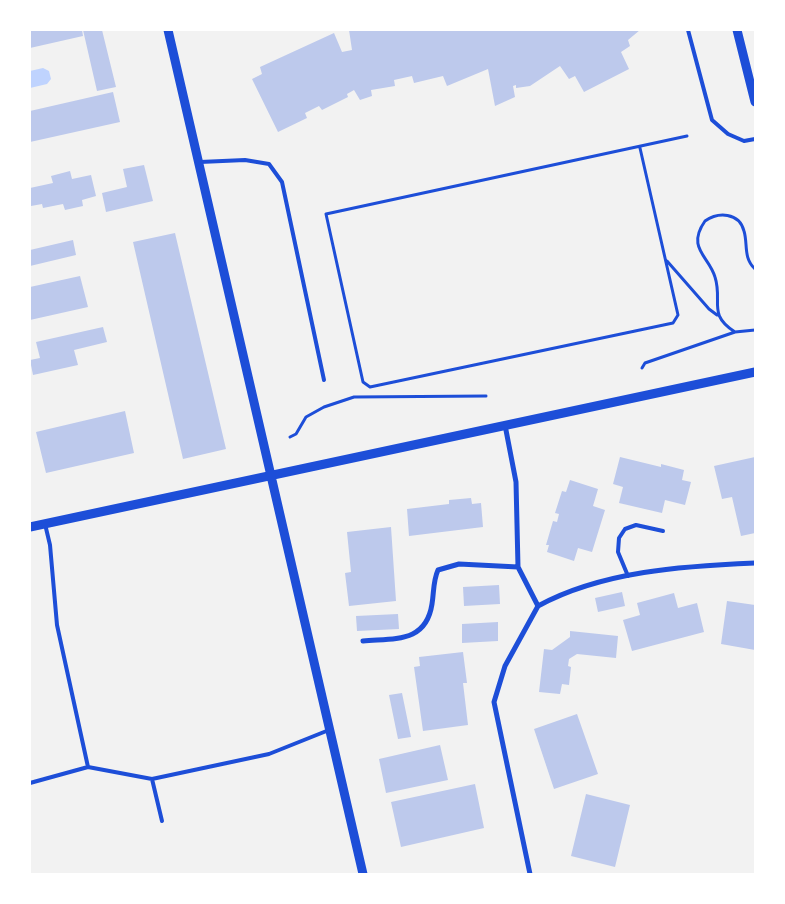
<!DOCTYPE html>
<style>
body{margin:0}
#map{position:relative;width:785px;height:904px;overflow:hidden;background:#f2f2f2;font-family:Karla,sans-serif}
canvas{display:block}
.frame{position:absolute;inset:0;border:31px solid #fff;pointer-events:none}
</style>
<div id="map">
<canvas width="785" height="904"></canvas>
<div class="frame"></div>
</div>
<script>
const ctx = document.querySelector('canvas').getContext('2d');
ctx.lineJoin = 'round';
function fill(path, color) { ctx.fillStyle = color; ctx.fill(path, 'evenodd'); }
function stroke(path, color, width, dash) { ctx.strokeStyle = color; ctx.lineWidth = width; ctx.lineCap = dash ? 'butt' : 'round'; ctx.setLineDash(dash || []); ctx.stroke(path); }
fill(new Path2D(`
 M43,68L49,71L51,79L47,84L30,88V71Z`), '#bfd3fe');
fill(new Path2D(`
 M30,30H82L83,36L30,48Z
 M83,30H102L116,87L97,91Z
 M349,30H640L628,40L630,46L621,52L629,69L584,92L575,76L569,79L560,66L530,86L516,88V85L513,86L515,97L495,106L488,69L447,86L443,76L414,83L412,76L394,80L395,86L371,90L372,96L360,100L354,90L347,94L348,97L322,110L319,106L305,113L307,118L278,132L252,79L262,74L260,67L334,33L342,52L352,50Z
 M113,92L120,122L30,142V111Z
 M144,165L153,201L106,212L102,193L127,187L123,169Z
 M70,171L72,179L91,175L96,196L82,200L83,206L65,210L63,204L43,208L42,204L31,206L30,188L53,183L51,176Z
 M175,233L226,449L183,459L133,242Z
 M73,240L76,255L30,266V250Z
 M80,276L88,307L30,320V287Z
 M103,327L107,342L74,350L78,365L33,375L30,360L40,358L36,342Z
 M125,411L134,453L46,473L36,432Z
 M620,457L661,467V464L684,470L682,480L691,482L685,505L665,500L662,513L619,503L623,487L613,484Z
 M755,457V533L741,536L732,497L722,499L714,466Z
 M570,480L598,489L593,506L605,510L592,552L578,548L574,561L547,552L549,545H546L553,521L557,522L559,514L555,513L562,491L566,492Z
 M471,498L472,504L481,503L483,527L409,536L407,509L449,504V500Z
 M391,527L396,601L349,606L345,573L351,572L347,532Z
 M499,585L500,604L464,606L463,587Z
 M622,592L625,606L598,612L595,598Z
 M674,593L678,608L697,603L704,632L632,651L623,620L640,615L637,603Z
 M727,601L755,605V650L721,644Z
 M398,614L399,629L357,631L356,616Z
 M498,622V641L462,643V624Z
 M570,631L618,636L616,658L577,654L569,659L568,666L571,667L569,685L562,684L560,694L539,692L544,649L552,650L570,637Z
 M463,652L467,683H463L468,725L423,731L414,667L420,666L419,657Z
 M402,693L411,737L398,739L389,695Z
 M577,714L598,774L554,789L534,729Z
 M440,745L448,780L386,793L379,759Z
 M475,784L484,828L401,847L391,802Z
 M586,794L630,805L615,867L571,856Z`), '#bdc9ec');
stroke(new Path2D(`
 M640,148L678,315L673,323L370,387L363,382L326,214L687,136
 M667,261L709,309L717,315
 M735,332C707,314 723,302 715,277C709,256 686,248 705,221C718,212 739,212 744,231C748,244 743,258 755,269
 M642,368L645,363L735,332L755,330
 M290,437L296,434L306,417L324,407L354,397L486,396`), '#1d4ed8', 3);
stroke(new Path2D(`
 M688,30L712,120L728,134L744,141L755,139
 M200,162L245,160L269,164L282,182L324,380
 M45,524L50,545L57,625L88,767
 M628,576L618,552L619,538L625,529L636,525L663,531
 M152,779L162,821
 M30,783L88,767L152,779L269,754L329,730`), '#1d4ed8', 4);
stroke(new Path2D(`
 M505,425L516,482L518,567L538,606
 M538,606C602,571 684,566 755,563
 M363,641C395,638 426,643 432,604C434,592 433,581 438,570L459,564L518,567
 M530,874L494,702L505,666L538,606`), '#1d4ed8', 5);
stroke(new Path2D(`
 M168,30L363,874
 M737,30L755,102
 M30,527L755,372`), '#1d4ed8', 9);
</script>
